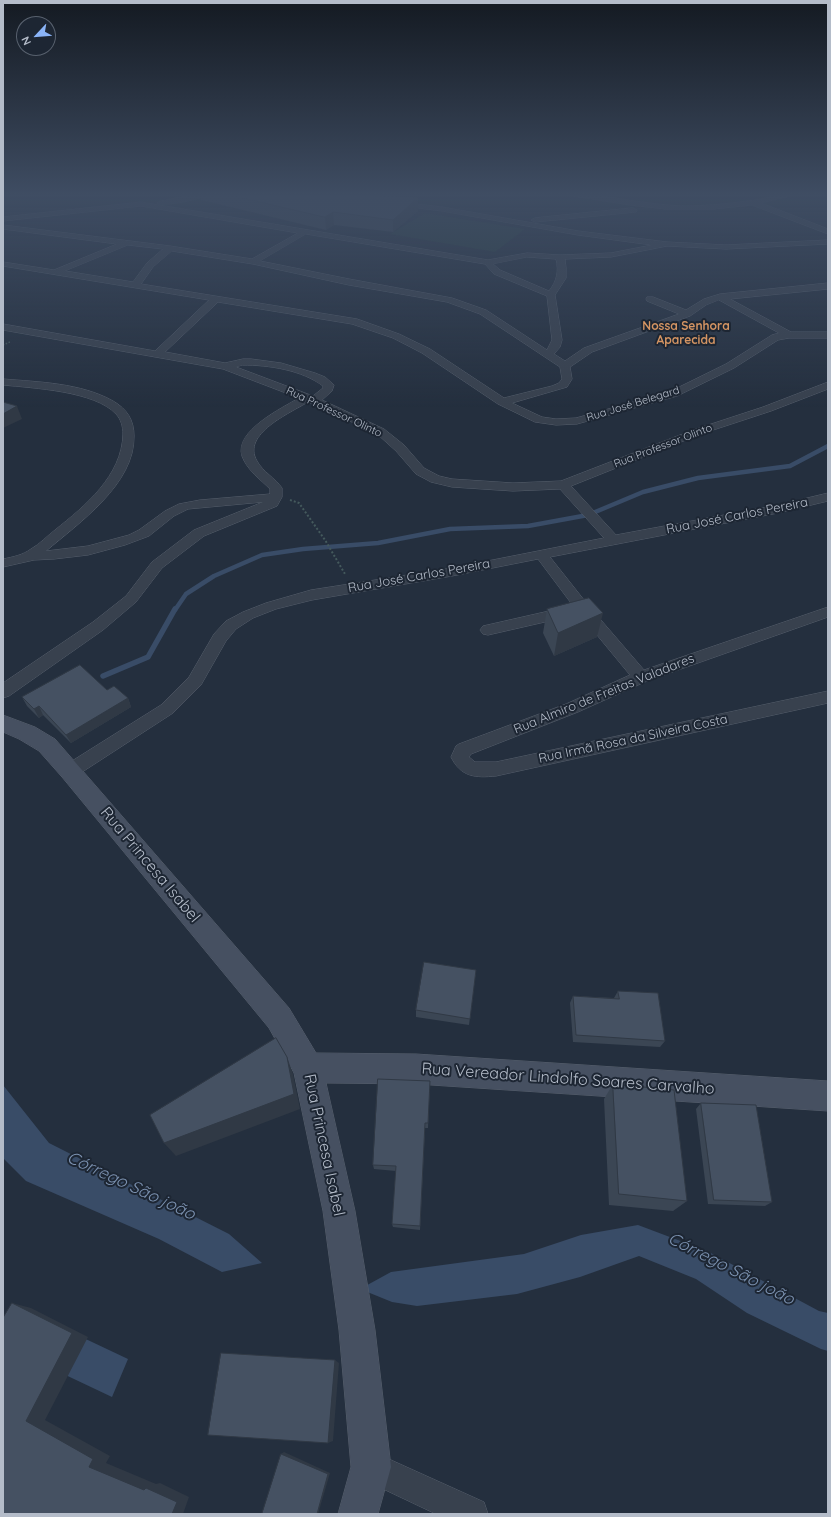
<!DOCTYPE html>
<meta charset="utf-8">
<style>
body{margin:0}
#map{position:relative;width:831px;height:1517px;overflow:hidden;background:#242f3e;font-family:Quicksand,sans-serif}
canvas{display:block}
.frame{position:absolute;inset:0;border:4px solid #b4bcc9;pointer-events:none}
.north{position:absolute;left:16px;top:16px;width:40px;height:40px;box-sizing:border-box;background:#1d2633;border:1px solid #59626f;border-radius:50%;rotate:244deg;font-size:11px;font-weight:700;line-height:16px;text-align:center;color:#b4bcc9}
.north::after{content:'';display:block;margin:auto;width:14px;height:18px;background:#8ab4f8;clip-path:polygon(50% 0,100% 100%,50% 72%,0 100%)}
</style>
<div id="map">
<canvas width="831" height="1517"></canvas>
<div class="frame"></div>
<div class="north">N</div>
</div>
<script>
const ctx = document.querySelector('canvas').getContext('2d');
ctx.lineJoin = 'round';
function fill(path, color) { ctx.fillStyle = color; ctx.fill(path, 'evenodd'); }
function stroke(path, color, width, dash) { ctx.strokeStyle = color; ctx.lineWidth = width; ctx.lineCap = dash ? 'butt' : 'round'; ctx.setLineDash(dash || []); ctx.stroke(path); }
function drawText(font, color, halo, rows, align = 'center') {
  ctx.font = font + ' Quicksand,sans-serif'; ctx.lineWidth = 4; ctx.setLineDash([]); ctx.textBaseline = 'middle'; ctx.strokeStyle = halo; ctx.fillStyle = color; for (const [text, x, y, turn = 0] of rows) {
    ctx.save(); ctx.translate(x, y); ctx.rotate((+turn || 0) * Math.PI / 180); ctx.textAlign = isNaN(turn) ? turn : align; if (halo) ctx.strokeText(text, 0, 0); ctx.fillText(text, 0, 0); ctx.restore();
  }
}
fill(new Path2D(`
 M425,213L525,229L495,252L390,234Z`), '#263c3f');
fill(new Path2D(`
 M3,1085L49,1143L229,1234L262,1263L222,1272L159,1239L26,1181L3,1158Z
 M638,1225L707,1251L819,1311L828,1313V1351L821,1349L747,1313L696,1279L639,1256L580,1277L517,1294L417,1306L392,1302L360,1289L391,1272L524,1254L581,1235Z
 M73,1333L128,1359L112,1397L55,1370Z`), '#394c67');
stroke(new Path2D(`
 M175,610L186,594L214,576L262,555L303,549L378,543L450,529L528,526L588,515L643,492L698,478L790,466L828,446`), '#394c67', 4.5);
stroke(new Path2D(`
 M103,676L148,657L175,609`), '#394c67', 5.5);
const street = new Path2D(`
 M197,194H210C204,199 163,207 157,203L161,201Z
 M569,194C607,194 645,205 684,206C705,206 726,204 747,201C764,199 781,194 798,194L761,203L828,229V234L752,205L714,209H665L630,205L572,196Z
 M391,201L442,207L578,231L667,242L726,245L828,240V244L726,249L667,246L611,257L565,259L566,268V278L555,295L562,340L560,347L554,354L565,361L584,348L679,314L647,301L646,299L647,297H653L686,310L704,299L720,294L828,283V289L730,299L791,332H828V338H789L778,340L734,368L677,396L577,424L556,425L535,422L498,404L422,353L393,338L352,324L218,302L165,352L225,363L243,359H251L281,363L315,373L325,377L334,385L332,391L322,400L384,429L404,445L424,468L439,476L452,479L513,483L561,481L693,430L763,407L828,382V389L771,411L701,434L571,486L616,535L778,505L828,493V501L778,513L550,557L588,605L644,670L828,607V617L647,681L578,712L471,754L469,757L475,762H496L828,691V703L496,776C475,778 461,777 451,757L456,746L459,744L566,704L630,675L578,612L576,614L571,616L488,635L483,634L480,630L483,626L571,606L574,607L538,559L452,576L312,600L276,609L253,618L236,629L226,641L201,685L173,713L76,776L70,778L64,776L61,771L64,766L161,705L189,677L214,634L226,621L243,612L266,603L311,590L452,568L604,538L560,489L513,491L452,487L431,482L416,474L396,451L376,433L308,402C290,413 241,434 257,461C263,472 275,478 282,488V497L277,506L204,536L162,568L136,602L103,630L9,696L3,698V683L93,622L126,596L152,562L194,530L263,502L188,509L174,516L149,536L125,545L88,555L54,559L34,560L3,567V559C13,557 23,555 31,549C40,544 47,536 55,530C85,506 122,476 123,434C123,427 121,419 116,414C95,391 33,388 3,385V379C39,382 81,383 113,401C127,409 134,420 134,436C135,484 79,523 46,551L88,546L129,535L139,530L165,511L179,504L200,500L270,494V489C260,479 247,470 242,456C234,431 282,408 299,398L223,369L3,330V324L155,351L209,300L3,266V262L54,270L117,244L3,229V225L170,246L252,259L298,233L141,206L3,221V217L141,202L488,260L527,253L560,255L611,253L652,245L578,235L442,211L394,205H391ZM306,234L485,264L494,274L547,296L552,340L547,350L486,310L452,298L349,279L260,261ZM128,245L163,249L147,263L133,282L65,271ZM172,251L253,264L349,285L447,302L480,314L560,367L562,379L559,383L552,386L504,398L430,349L399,334L357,319L141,284L153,267ZM527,257L556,259C559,271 557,281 549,291L500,270L493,264ZM719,300L779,333L772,335L726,364L669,392L576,418L556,419L542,417L512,403L567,387L572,379L570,367L592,352L690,316L706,305ZM243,365C269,365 302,370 323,386V388L313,396L236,367Z
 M633,208L637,210L636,212L535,222L531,220L535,218Z
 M371,1451L484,1502L488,1514H436L360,1478L355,1467L360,1456Z`);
const secondary = new Path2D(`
 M3,715L35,727L55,739L289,1008L316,1053L416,1054L828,1081V1111L416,1084L326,1083L355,1211L375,1330L391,1467L378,1514H338L351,1467L339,1330L323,1211L294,1073L269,1028L62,777L39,751L19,739L3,732Z`);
stroke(street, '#565f6c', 1);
stroke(secondary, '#565f6c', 1);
stroke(new Path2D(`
 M3,345L10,342`), '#44595c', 1.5, [1.5, 1.5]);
stroke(new Path2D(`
 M290,500L299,503L325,540L345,574`), '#44595c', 2, [2, 2]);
fill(street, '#38414e');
fill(secondary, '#465061');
fill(new Path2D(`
 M200,194H358L418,211L393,232L334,225L326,230L201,200Z
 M547,609L597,637L554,656L543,633Z
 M107,690L128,698L131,707L71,743L43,715L39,718L27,706L22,697Z
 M476,970L469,1025L416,1017V1010Z
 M618,991L665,1041L660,1047L573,1042L570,1003L573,996L614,998Z
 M430,1081L428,1128H425L420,1230L393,1227L392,1224L396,1171L374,1169L373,1165Z
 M613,1084L687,1201L673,1211L609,1205L604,1099Z
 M701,1103L772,1202L765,1206L708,1204L696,1109Z`), '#3b4654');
fill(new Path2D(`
 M418,198V211L393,232V220Z
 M333,212L334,225L326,230L325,217Z
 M17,406L22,419L3,428V414Z
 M603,613L597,637L554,656L558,633Z
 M128,698L131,707L71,743L66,735Z
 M39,706L43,715L39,718L34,709Z
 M287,1057L293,1074L300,1109L176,1156L164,1143Z
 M12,1303L31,1308L88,1337L45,1420L110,1456L106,1463L156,1484L160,1483L189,1497L183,1514H172L89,1467L26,1421Z
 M335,1360L339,1363L333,1441L328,1443Z
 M284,1452L330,1473L318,1514H317L281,1454Z`), '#303945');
const building = new Path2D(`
 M226,194H358L363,195L418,198L393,220L333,212L325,217Z
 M3,402L17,406L3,414Z
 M589,598L603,613L558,633L547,609Z
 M80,665L107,690L114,686L128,698L66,735L39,706L34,709L22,697Z
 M424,962L476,970L470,1019L416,1010Z
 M618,991L658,993L665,1041L576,1035L573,996L619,999Z
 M276,1038L287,1057L294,1094L164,1143L150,1115Z
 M378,1079L430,1081L428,1123H425L420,1226L392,1224L396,1166L373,1165Z
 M613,1084L674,1090L687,1201L619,1194Z
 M701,1103L756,1105L772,1202L714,1200Z
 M12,1303L72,1333L26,1421L93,1459L89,1467L144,1490L146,1488L177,1502L172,1514H3V1318Z
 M221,1353L335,1360L328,1443L208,1435Z
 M281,1454L328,1474L317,1514H262Z`);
fill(building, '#455162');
stroke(building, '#303945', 1);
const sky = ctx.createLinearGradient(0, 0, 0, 407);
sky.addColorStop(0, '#141a22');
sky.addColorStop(0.48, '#3f4d63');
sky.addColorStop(1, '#3f4d6300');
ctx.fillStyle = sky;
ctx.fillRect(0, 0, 831, 407);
drawText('11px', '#b4bcc9', '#1d2633', [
 ["Rua José Belegard",633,404,-17],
 ["Rua Professor Olinto",334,412,25],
 ["Rua Professor Olinto",663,446,-21]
]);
drawText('bold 12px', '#d59563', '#1d2633', [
 ["Nossa Senhora",686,326],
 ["Aparecida",686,340]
]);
drawText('13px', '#b4bcc9', '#1d2633', [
 ["Rua José Carlos Pereira",737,516,-11],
 ["Rua José Carlos Pereira",419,576,-10],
 ["Rua Almiro de Freitas Valadares",604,694,-22],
 ["Rua Irmã Rosa da Silveira Costa",633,739,-12]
]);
drawText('16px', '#b4bcc9', '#1d2633', [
 ["Rua Princesa Isabel",150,865,50],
 ["Rua Vereador Lindolfo Soares Carvalho",568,1079,4],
 ["Rua Princesa Isabel",324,1145,78]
]);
drawText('italic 17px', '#7c92b1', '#1d2633', [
 ["Córrego São joão",131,1186,25],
 ["Córrego São joão",731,1269,27]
]);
</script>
